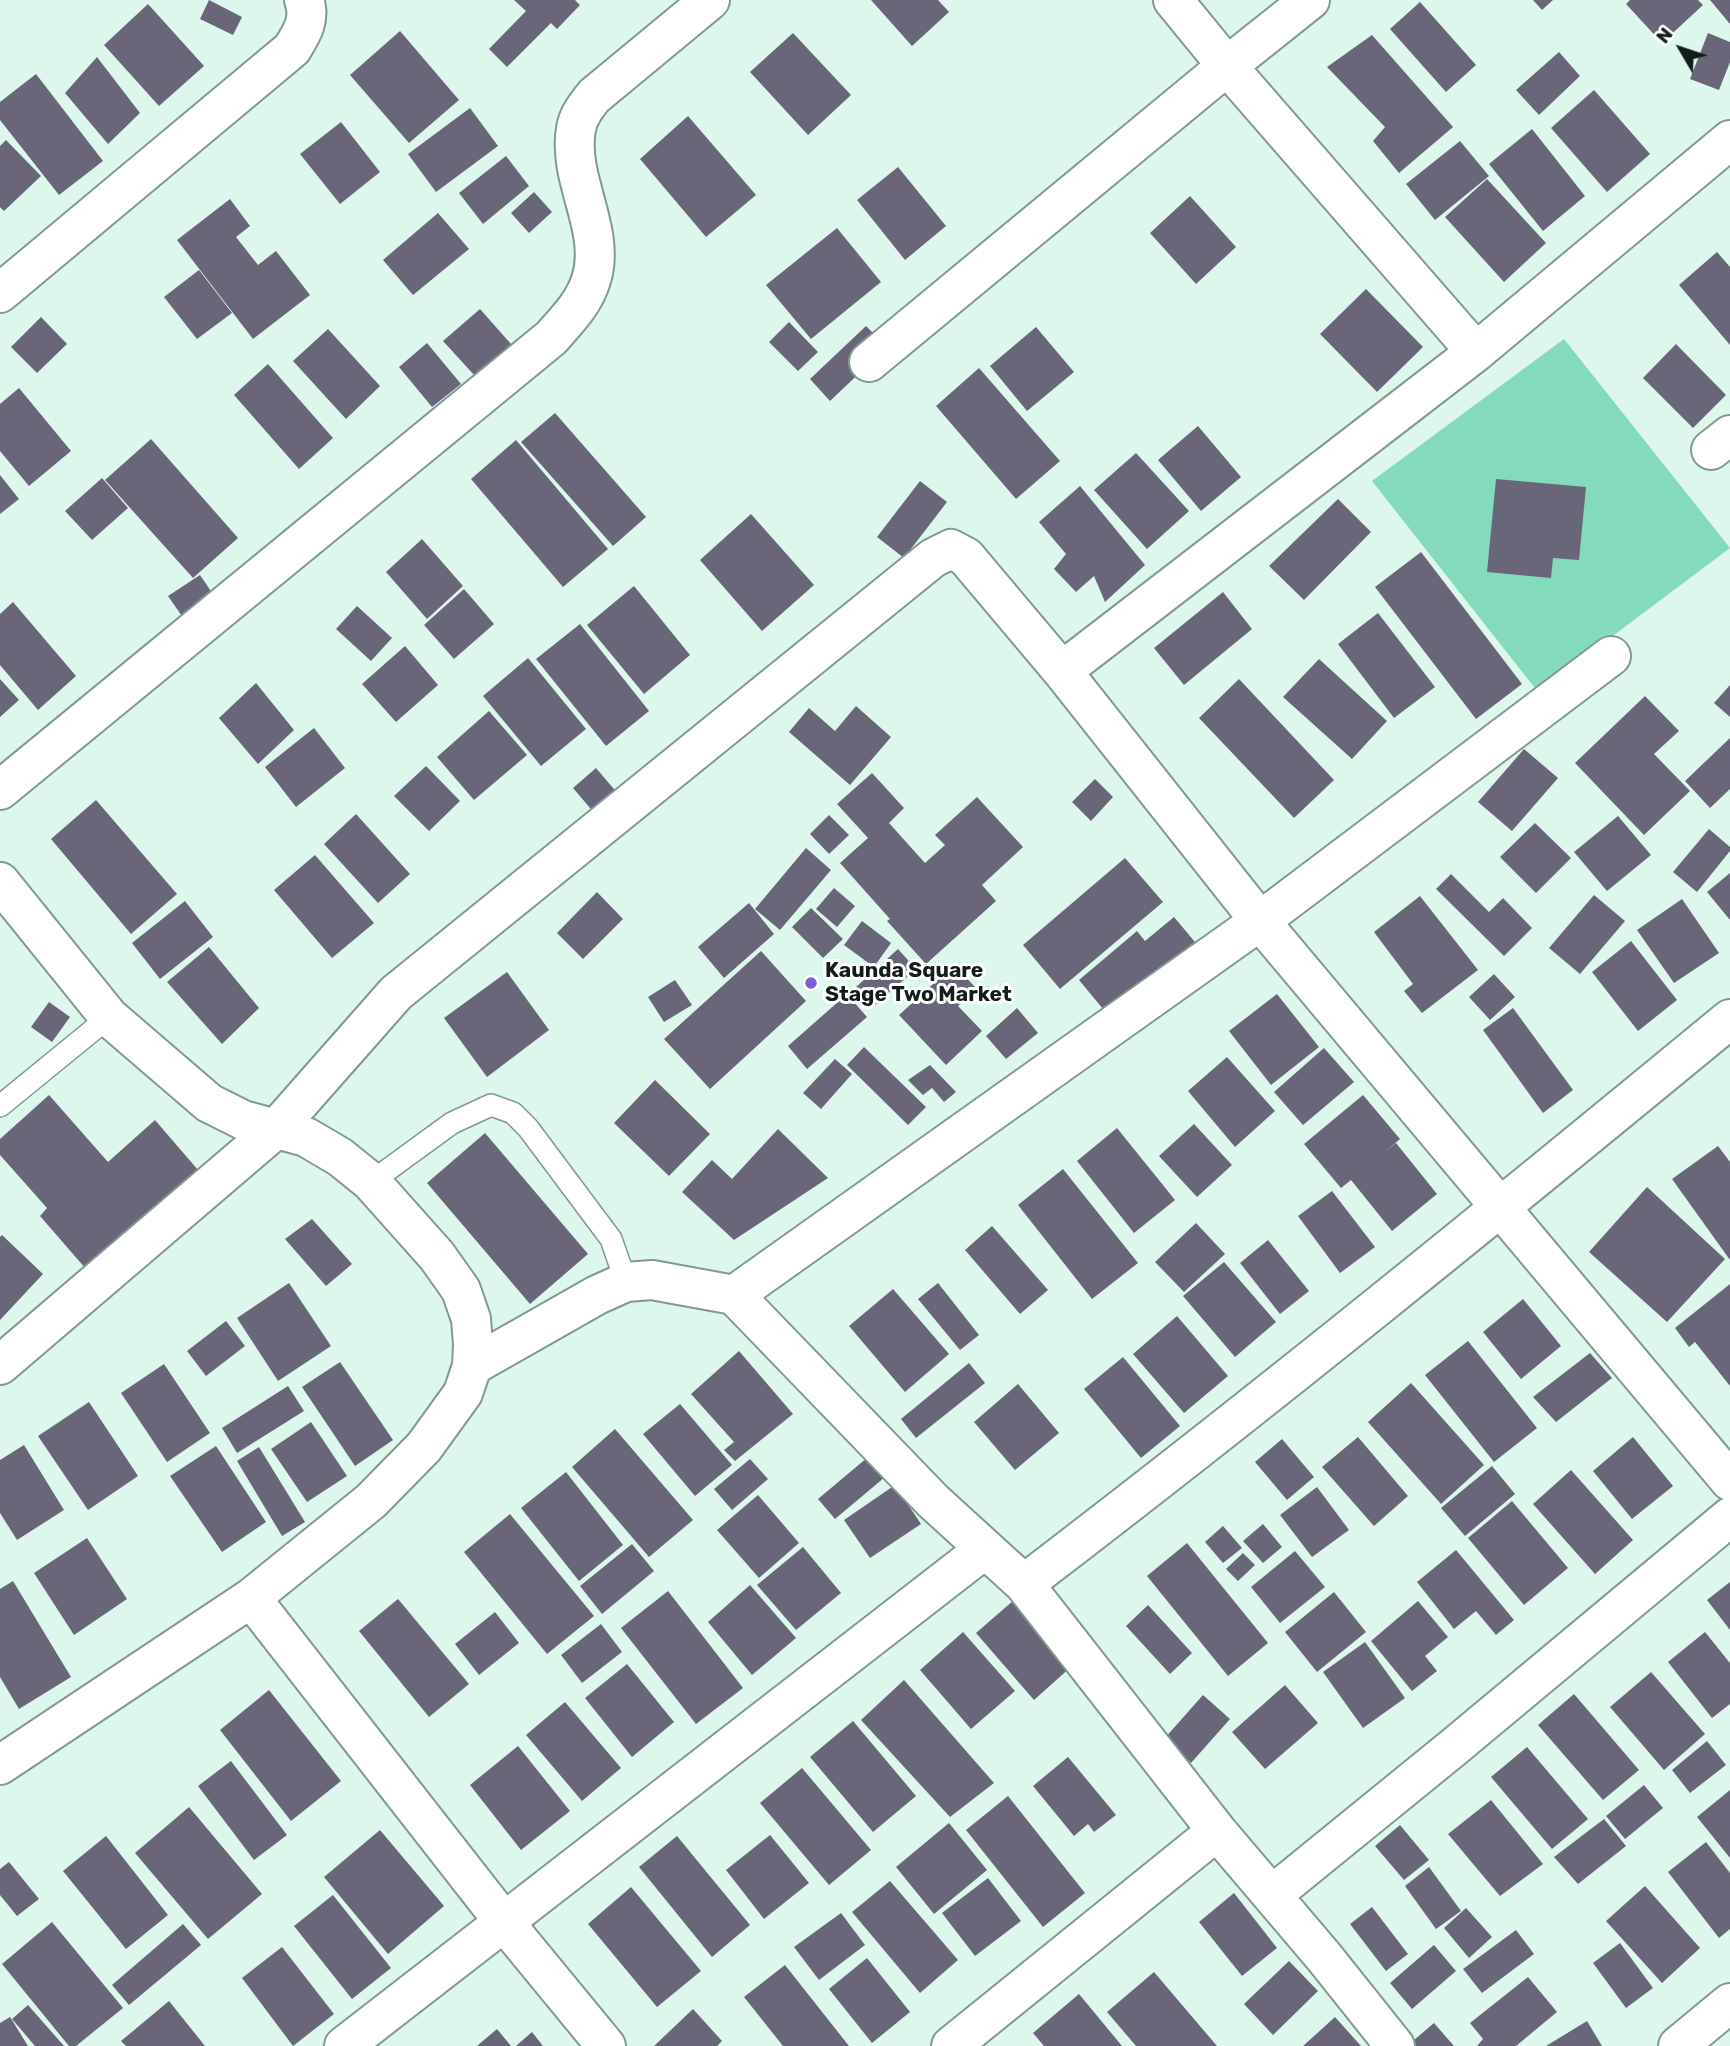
<!DOCTYPE html>
<style>
body{margin:0}
#map{position:relative;width:1730px;height:2046px;overflow:hidden;background:#ddf7ed;font-family:Rubik,sans-serif}
canvas{display:block}
.north{position:absolute;left:1646px;top:14px;width:70px;height:70px;-webkit-text-stroke:5px #fff;paint-order:stroke;rotate:309deg;font-size:19px;font-weight:700;line-height:28px;text-align:center;color:#121c18}
.north::after{content:'';display:block;margin:auto;width:24px;height:32px;background:#121c18;clip-path:polygon(50% 0,100% 100%,50% 72%,0 100%)}
</style>
<div id="map">
<canvas width="1730" height="2046"></canvas>
<div class="north">N</div>
</div>
<script>
const ctx = document.querySelector('canvas').getContext('2d');
ctx.lineJoin = 'round';
function fill(path, color) { ctx.fillStyle = color; ctx.fill(path, 'evenodd'); }
function stroke(path, color, width, dash) { ctx.strokeStyle = color; ctx.lineWidth = width; ctx.lineCap = dash ? 'butt' : 'round'; ctx.setLineDash(dash || []); ctx.stroke(path); }
function drawText(font, color, halo, rows, align = 'center') {
  ctx.font = font + ' Rubik,sans-serif'; ctx.lineWidth = 6; ctx.setLineDash([]); ctx.textBaseline = 'middle'; ctx.strokeStyle = halo; ctx.fillStyle = color; for (const [text, x, y, turn = 0] of rows) {
    ctx.save(); ctx.translate(x, y); ctx.rotate((+turn || 0) * Math.PI / 180); ctx.textAlign = isNaN(turn) ? turn : align; if (halo) ctx.strokeText(text, 0, 0); ctx.fillText(text, 0, 0); ctx.restore();
  }
}
fill(new Path2D(`
 M1564,339L1730,548L1538,692L1372,481Z`), '#83dabc');
fill(new Path2D(`
 M209,0L242,17L233,35L200,19Z
 M514,0H575L580,5L557,29L551,23L507,67L489,49L526,11Z
 M871,0H938L949,12L912,46Z
 M1533,0H1553L1542,10Z
 M1630,0H1698L1703,5L1662,43L1626,4Z
 M1710,0H1730V24Z
 M1420,2L1476,65L1446,92L1390,29Z
 M148,4L204,66L159,106L104,45Z
 M400,31L459,100L409,143L350,75Z
 M793,33L851,95L808,135L750,72Z
 M1708,33L1730,42V62L1719,90L1690,79Z
 M1372,35L1453,127L1399,173L1373,141L1385,127L1327,67Z
 M1559,52L1580,76L1539,115L1516,90Z
 M97,57L140,113L108,144L65,93Z
 M36,74L103,161L59,195L0,120V102Z
 M1594,90L1650,154L1607,192L1551,128Z
 M470,108L498,146L436,192L408,154Z
 M688,116L756,195L706,237L640,159Z
 M341,122L380,172L340,204L300,154Z
 M1532,129L1585,196L1543,231L1489,164Z
 M6,140L41,176L4,211L0,207V146Z
 M1460,141L1489,176L1435,220L1406,184Z
 M506,156L529,186L483,224L459,193Z
 M898,167L946,226L905,260L857,200Z
 M1487,179L1546,243L1504,282L1445,217Z
 M534,192L552,212L529,233L511,213Z
 M1190,196L1236,247L1196,284L1150,233Z
 M230,199L250,226L236,237L258,265L276,251L310,295L253,339L177,240Z
 M438,213L469,249L413,295L383,260Z
 M837,228L881,282L811,339L766,285Z
 M1717,252L1730,267V345L1679,285Z
 M199,270L232,313L197,339L164,297Z
 M1366,289L1423,347L1377,392L1320,334Z
 M480,309L511,344L475,376L443,341Z
 M41,317L67,344L37,373L11,347Z
 M789,322L818,352L798,371L769,342Z
 M866,326L887,347L830,401L810,379Z
 M1036,327L1074,372L1027,411L990,366Z
 M328,329L380,386L346,419L293,361Z
 M427,343L461,384L432,407L399,367Z
 M1676,344L1726,395L1693,428L1643,378Z
 M268,364L333,438L299,469L234,395Z
 M979,368L1060,461L1016,499L936,406Z
 M19,388L71,451L29,486L0,451V404Z
 M555,413L646,517L613,546L521,442Z
 M1198,426L1241,477L1201,511L1158,460Z
 M151,439L238,538L193,578L105,480Z
 M516,440L608,549L563,587L471,479Z
 M1136,453L1189,511L1147,549L1094,490Z
 M0,475L19,499L0,514Z
 M102,478L128,508L92,540L65,511Z
 M1496,479L1586,487L1579,560L1553,558L1551,578L1487,572Z
 M920,481L947,502L904,558L877,537Z
 M1080,486L1145,565L1105,602L1094,576L1076,592L1054,569L1066,554L1039,522Z
 M1338,499L1371,532L1304,600L1269,566Z
 M751,514L814,585L762,631L700,560Z
 M422,539L463,586L427,619L386,572Z
 M1421,552L1522,684L1476,719L1375,587Z
 M200,575L217,600L186,622L168,596Z
 M634,586L690,655L644,694L587,625Z
 M464,589L494,624L454,659L424,625Z
 M1223,592L1252,629L1184,685L1154,648Z
 M13,602L76,676L38,710L0,665V614Z
 M357,606L392,638L371,661L336,629Z
 M1378,613L1435,687L1394,718L1338,644Z
 M580,624L649,711L606,746L536,659Z
 M405,646L438,685L396,722L362,684Z
 M528,658L586,729L541,766L483,696Z
 M1319,659L1387,721L1352,759L1283,697Z
 M0,679L19,700L0,717Z
 M1239,679L1334,780L1294,818L1199,718Z
 M256,683L294,730L258,764L219,718Z
 M1730,685V717L1714,703Z
 M1645,696L1679,731L1654,754L1690,791L1644,835L1575,763Z
 M856,706L891,737L850,785L789,732L809,708L835,731Z
 M489,711L527,755L474,800L437,757Z
 M314,728L345,768L296,807L265,767Z
 M1730,738V789L1710,808L1685,781Z
 M1524,749L1558,778L1512,831L1478,802Z
 M426,766L460,801L429,831L394,796Z
 M596,768L619,795L596,815L573,788Z
 M872,773L904,808L889,823L925,863L945,845L935,835L977,797L1023,847L982,885L996,901L926,964L887,921L890,919L840,863L868,838L837,804Z
 M1095,779L1113,797L1091,821L1072,802Z
 M96,800L177,894L131,934L51,839Z
 M356,814L410,874L378,903L324,844Z
 M829,815L849,835L829,854L810,834Z
 M1618,816L1651,855L1607,891L1574,852Z
 M1535,823L1571,858L1536,893L1500,857Z
 M1709,829L1730,847V851L1697,892L1673,872Z
 M806,848L831,870L780,930L755,909Z
 M315,855L374,923L332,958L274,890Z
 M1125,858L1163,902L1060,989L1023,945Z
 M1730,873V920L1707,892Z
 M1451,874L1489,912L1503,898L1532,928L1504,956L1436,889Z
 M834,888L855,906L837,927L816,909Z
 M597,892L623,919L583,959L557,933Z
 M1594,895L1625,921L1580,974L1549,948Z
 M1420,896L1478,970L1422,1013L1404,991L1413,984L1374,932Z
 M1682,899L1719,953L1674,983L1637,930Z
 M185,901L213,937L160,979L132,943Z
 M749,903L774,934L724,978L698,947Z
 M811,908L843,939L823,958L792,927Z
 M1174,917L1195,942L1108,1015L1079,980L1137,931L1145,941Z
 M862,921L891,943L874,967L844,945Z
 M1631,941L1677,1000L1638,1031L1592,972Z
 M209,947L259,1008L222,1044L167,982Z
 M898,949L916,969L874,1006L856,987Z
 M761,951L806,1001L710,1089L664,1039Z
 M954,965L977,989L958,1006L982,1031L946,1065L899,1015Z
 M507,972L549,1030L487,1077L444,1018Z
 M1494,974L1515,997L1490,1020L1469,997Z
 M675,980L692,1005L664,1022L648,997Z
 M847,994L867,1017L807,1069L788,1046Z
 M1277,994L1319,1047L1271,1085L1229,1031Z
 M49,1002L70,1017L52,1042L31,1027Z
 M1017,1008L1038,1033L1006,1059L986,1036Z
 M1513,1008L1573,1090L1543,1113L1483,1030Z
 M864,1047L926,1107L908,1125L847,1065Z
 M1324,1048L1354,1082L1303,1125L1274,1092Z
 M1227,1057L1275,1111L1235,1147L1188,1091Z
 M835,1059L852,1074L821,1109L803,1093Z
 M930,1065L956,1092L944,1102L932,1088L923,1095L908,1080Z
 M655,1080L710,1134L669,1176L614,1123Z
 M49,1095L108,1162L155,1120L198,1170L86,1269L40,1216L47,1208L0,1155V1139Z
 M1363,1095L1400,1139L1386,1151L1396,1143L1437,1194L1392,1231L1351,1180L1341,1188L1304,1144Z
 M1194,1124L1232,1165L1197,1197L1159,1156Z
 M1117,1128L1175,1200L1134,1233L1077,1161Z
 M778,1129L828,1178L734,1240L682,1192L712,1160L732,1179Z
 M485,1133L588,1254L530,1304L427,1183Z
 M1718,1146L1730,1162V1260L1672,1179Z
 M1063,1169L1138,1263L1092,1299L1018,1205Z
 M1647,1187L1725,1259L1667,1322L1589,1252Z
 M1332,1191L1375,1247L1340,1273L1298,1216Z
 M312,1219L352,1264L326,1286L285,1239Z
 M1196,1223L1225,1254L1184,1292L1155,1262Z
 M992,1226L1048,1290L1020,1314L965,1250Z
 M2,1235L43,1274L0,1320V1237Z
 M1268,1240L1309,1291L1280,1314L1240,1263Z
 M1224,1262L1276,1322L1235,1357L1183,1296Z
 M289,1283L331,1346L278,1381L237,1318Z
 M938,1283L979,1335L960,1350L918,1299Z
 M1730,1284V1386L1695,1342L1689,1347L1675,1328Z
 M893,1289L949,1354L905,1392L849,1326Z
 M1523,1299L1561,1346L1521,1379L1483,1332Z
 M1177,1316L1228,1376L1184,1413L1133,1354Z
 M226,1321L245,1346L206,1376L187,1351Z
 M1468,1341L1537,1428L1494,1462L1425,1375Z
 M739,1351L793,1414L735,1461L724,1450L734,1442L691,1394Z
 M1590,1353L1612,1378L1556,1422L1533,1397Z
 M1123,1357L1180,1426L1141,1458L1084,1389Z
 M340,1362L393,1440L355,1466L302,1387Z
 M969,1363L985,1383L916,1438L901,1419Z
 M164,1364L210,1433L167,1462L121,1393Z
 M1411,1383L1484,1465L1441,1504L1368,1422Z
 M1018,1384L1059,1433L1015,1470L974,1422Z
 M288,1386L304,1411L237,1453L222,1428Z
 M89,1402L138,1476L88,1510L38,1436Z
 M680,1404L732,1465L695,1496L643,1434Z
 M311,1422L347,1476L307,1502L271,1449Z
 M615,1429L693,1520L649,1557L572,1467Z
 M1358,1437L1408,1496L1374,1526L1322,1467Z
 M1633,1437L1673,1486L1632,1519L1593,1471Z
 M1282,1439L1314,1477L1287,1500L1255,1462Z
 M24,1445L64,1510L17,1540L0,1513V1460Z
 M216,1446L266,1522L222,1552L170,1476Z
 M259,1447L305,1522L282,1536L237,1461Z
 M868,1457L885,1477L835,1519L818,1499Z
 M750,1459L768,1479L732,1510L714,1489Z
 M1492,1466L1515,1494L1465,1536L1441,1508Z
 M1571,1470L1633,1540L1595,1574L1533,1504Z
 M566,1472L623,1545L579,1581L521,1508Z
 M895,1485L921,1524L870,1558L844,1520Z
 M1317,1487L1349,1530L1312,1557L1280,1515Z
 M758,1495L799,1543L759,1578L717,1530Z
 M1512,1501L1568,1568L1524,1605L1468,1538Z
 M510,1514L594,1616L547,1654L464,1552Z
 M1263,1524L1282,1547L1263,1563L1243,1541Z
 M1223,1526L1242,1548L1223,1563L1205,1542Z
 M87,1538L127,1599L74,1635L34,1573Z
 M1187,1543L1268,1643L1228,1676L1147,1576Z
 M632,1544L654,1571L602,1614L580,1586Z
 M803,1547L841,1593L796,1630L757,1585Z
 M1456,1550L1514,1620L1496,1635L1476,1611L1454,1629L1417,1582Z
 M1295,1551L1325,1587L1280,1623L1251,1587Z
 M1243,1553L1255,1565L1238,1581L1226,1569Z
 M13,1581L71,1677L19,1709L0,1677V1589Z
 M1730,1582V1630L1707,1600Z
 M750,1585L796,1638L752,1675L708,1622Z
 M668,1591L743,1688L696,1724L621,1628Z
 M1334,1592L1366,1632L1317,1672L1285,1632Z
 M398,1599L469,1684L429,1717L359,1631Z
 M1014,1600L1072,1666L1034,1700L976,1633Z
 M1418,1601L1448,1637L1425,1656L1437,1671L1412,1691L1371,1641Z
 M1148,1605L1192,1653L1170,1674L1126,1626Z
 M495,1612L519,1643L479,1675L455,1644Z
 M601,1624L622,1652L582,1683L561,1655Z
 M963,1632L1015,1691L971,1729L920,1670Z
 M1705,1632L1730,1663V1704L1712,1718L1668,1662Z
 M1365,1642L1405,1698L1363,1728L1323,1672Z
 M627,1664L674,1722L632,1757L585,1698Z
 M1651,1672L1705,1734L1664,1770L1610,1707Z
 M904,1680L994,1783L950,1817L861,1720Z
 M1285,1685L1318,1723L1265,1769L1232,1732Z
 M269,1690L341,1781L291,1821L220,1730Z
 M1574,1694L1639,1770L1603,1800L1538,1725Z
 M1203,1695L1230,1719L1191,1763L1164,1739Z
 M565,1702L621,1768L582,1801L526,1735Z
 M853,1721L916,1796L873,1832L810,1757Z
 M1707,1741L1726,1765L1690,1793L1672,1770Z
 M518,1746L570,1811L521,1850L470,1785Z
 M1527,1747L1588,1819L1552,1849L1491,1777Z
 M1068,1757L1116,1815L1094,1832L1088,1824L1074,1836L1033,1786Z
 M231,1761L287,1835L254,1860L198,1786Z
 M802,1768L871,1850L829,1885L760,1803Z
 M1644,1785L1663,1808L1625,1839L1606,1816Z
 M1730,1790V1858L1697,1817Z
 M1008,1796L1085,1893L1043,1927L966,1830Z
 M1491,1800L1543,1864L1500,1896L1448,1834Z
 M189,1807L262,1894L208,1939L135,1853Z
 M1604,1819L1626,1846L1578,1884L1554,1857Z
 M949,1823L987,1870L934,1914L896,1867Z
 M1400,1825L1429,1860L1404,1880L1375,1846Z
 M380,1830L444,1906L388,1954L324,1877Z
 M770,1835L809,1883L764,1919L726,1870Z
 M106,1836L168,1915L126,1949L63,1871Z
 M677,1836L750,1925L712,1957L639,1867Z
 M1706,1842L1730,1873V1929L1719,1938L1668,1872Z
 M9,1862L39,1899L17,1916L0,1895V1869Z
 M1429,1867L1461,1911L1436,1929L1405,1886Z
 M988,1878L1021,1921L975,1956L942,1913Z
 M890,1881L958,1960L920,1993L852,1912Z
 M1645,1886L1700,1948L1662,1983L1606,1921Z
 M631,1887L701,1971L657,2007L588,1924Z
 M1234,1893L1277,1948L1242,1976L1199,1922Z
 M333,1895L391,1968L352,1999L294,1926Z
 M1372,1907L1408,1954L1386,1971L1350,1924Z
 M1466,1908L1492,1937L1469,1958L1444,1928Z
 M841,1913L865,1945L819,1980L794,1947Z
 M52,1922L123,2008L76,2046H69L2,1964Z
 M183,1924L201,1945L129,2005L112,1985Z
 M1516,1930L1534,1954L1482,1993L1463,1969Z
 M1620,1943L1653,1988L1626,2008L1593,1963Z
 M1434,1945L1456,1971L1412,2009L1390,1983Z
 M282,1947L334,2014L293,2046L242,1978Z
 M867,1958L910,2012L872,2043L829,1989Z
 M1289,1961L1318,1991L1273,2035L1244,2004Z
 M785,1965L849,2046H783L744,1997Z
 M1154,1972L1217,2046H1136L1107,2012Z
 M1528,1977L1557,2012L1516,2046H1477L1483,2039L1470,2023Z
 M1079,1994L1122,2046H1044L1033,2033Z
 M169,2001L205,2046H126L121,2041Z
 M28,2005L64,2046H35L12,2019Z
 M693,2009L722,2041L717,2046H654Z
 M10,2017L12,2020L28,2046H0V2023Z
 M1335,2017L1361,2046H1303Z
 M1587,2021L1602,2046H1546Z
 M1434,2023L1454,2046H1407Z
 M497,2029L511,2046H477Z
 M532,2032L543,2046H516Z`), '#696679');
const lane = new Path2D(`
 M0,1106L109,1017
 M371,1182L452,1123L491,1105L513,1113L528,1128L611,1239L626,1282`);
const street = new Path2D(`
 M1173,0L1227,66L1476,352
 M1730,140L1476,352L1062,671L1260,921L1730,1481
 M0,293L292,49C302,33 311,19 304,0
 M869,362L1227,66L1310,0
 M1711,450L1730,435
 M0,790L551,338C567,320 584,303 591,280C607,230 567,180 576,129C578,116 586,106 594,96L710,0
 M0,882L109,1017L209,1103L243,1120L306,1137L340,1157L371,1182L437,1256L461,1290L471,1319L473,1344L472,1366L463,1393L424,1447L371,1501L251,1598L0,1765
 M734,1295L933,1501L1024,1584L1217,1831L1324,1957L1395,2046
 M0,1365L277,1128L396,993L933,558L951,549L966,557L1062,671
 M472,1366L597,1295L626,1282L652,1280L734,1295L1260,921L1611,656
 M1024,1584C1264,1401 1497,1211 1730,1019
 M251,1598L504,1922L606,2046
 M1272,1895L1454,1747L1730,1517
 M344,2046L985,1549
 M951,2046L1217,1831
 M1678,2046L1730,2003`);
stroke(lane, '#829990', 24);
stroke(street, '#829990', 42);
stroke(lane, '#fff', 21);
stroke(street, '#fff', 38);
for (const [x, y, r, color] of [
 [811,983,7,"#7e5dd7"]
]) { const dot = new Path2D(); dot.arc(x, y, r, 0, 2 * Math.PI); ctx.fillStyle = color; ctx.fill(dot); stroke(dot, '#fff', 2.5); }
drawText('bold 21px', '#121c18', '#fff', [
 ["Kaunda Square",825,971],
 ["Stage Two Market",825,995]
], 'left');
</script>
